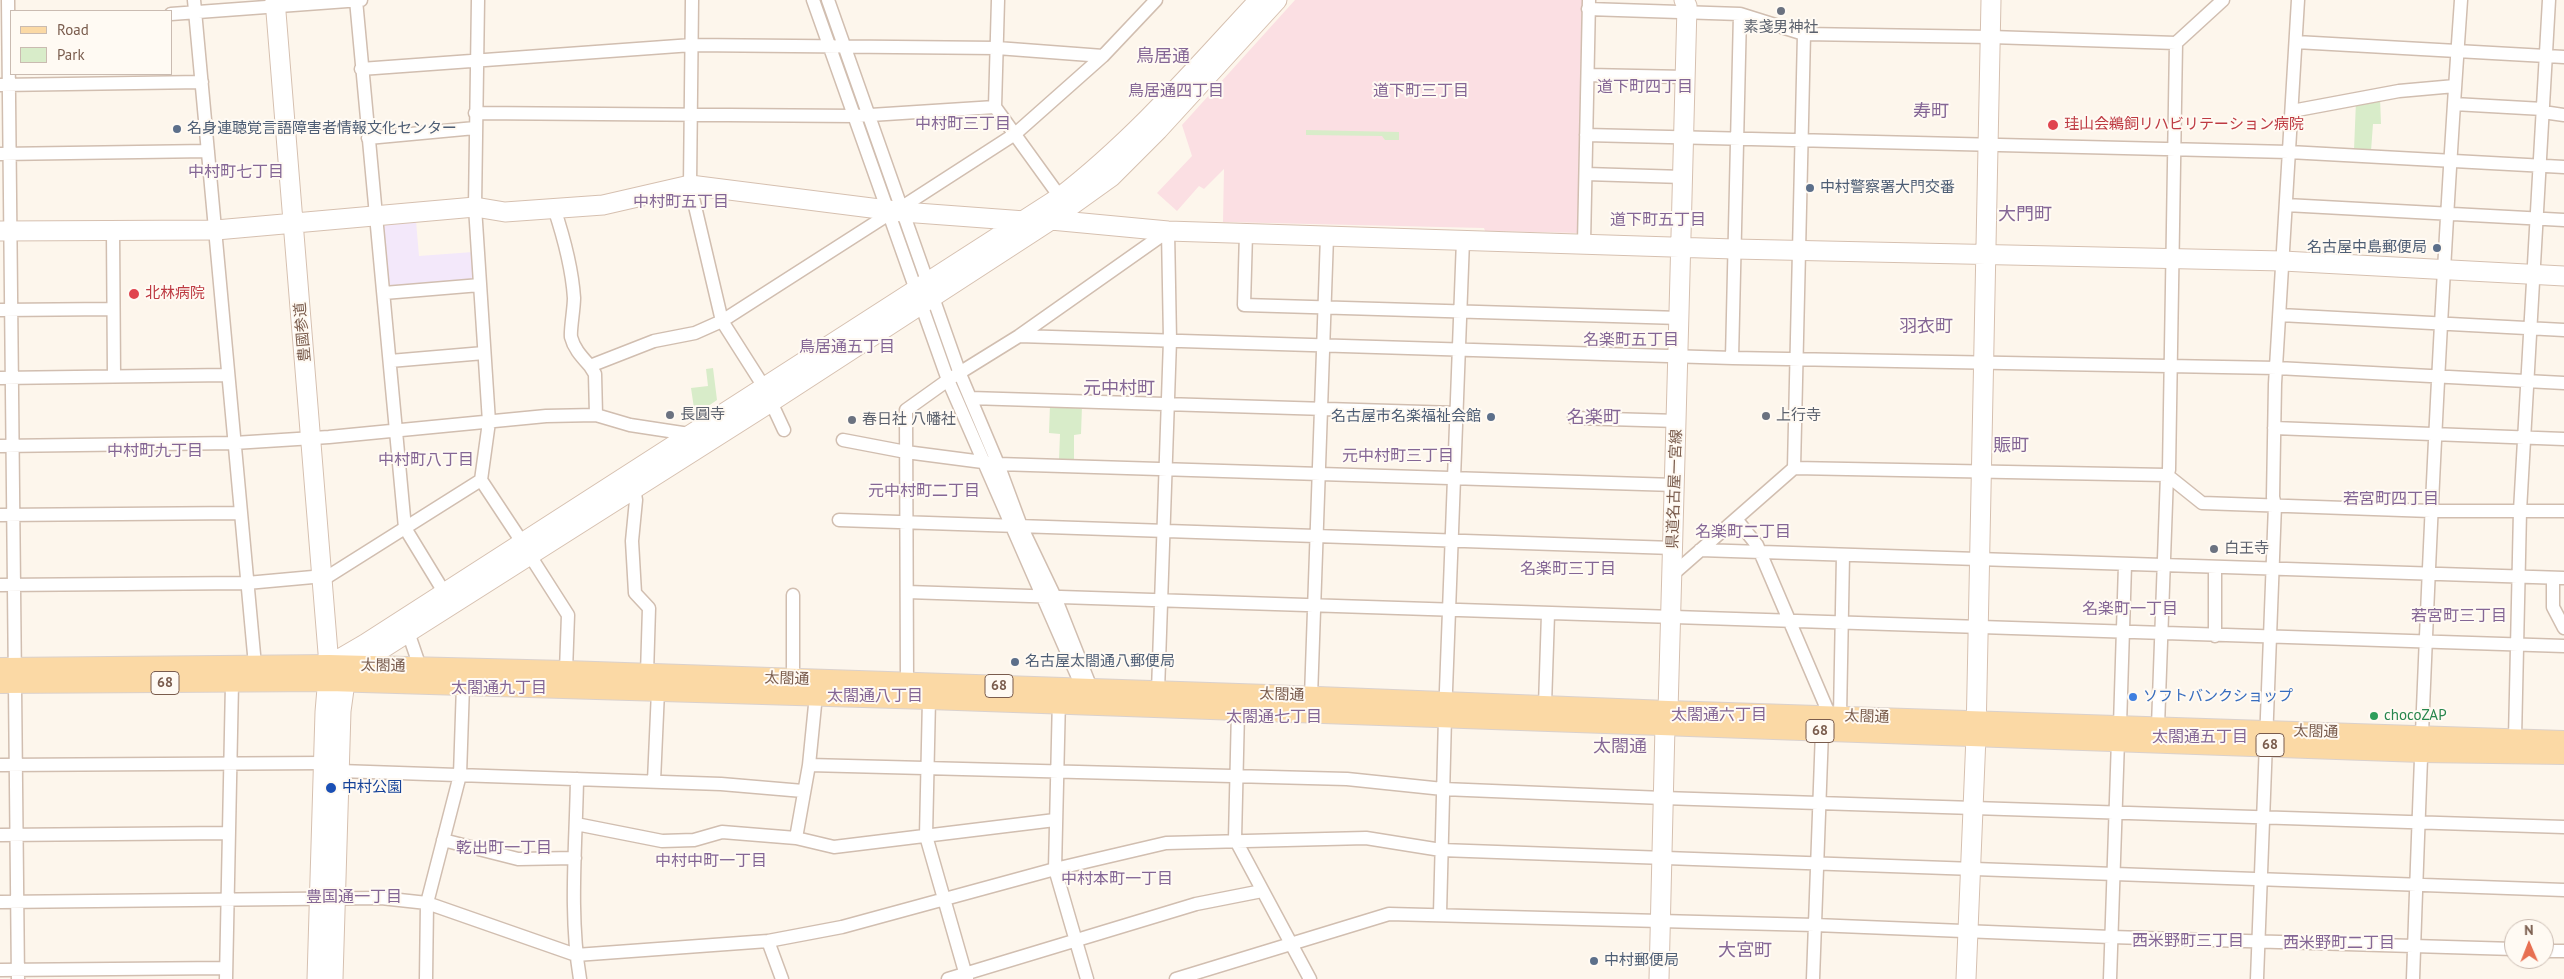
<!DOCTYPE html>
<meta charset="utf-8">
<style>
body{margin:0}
#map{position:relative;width:2564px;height:979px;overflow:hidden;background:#fdf6ec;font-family:"PT Sans",sans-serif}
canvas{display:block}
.legend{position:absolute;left:10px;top:10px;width:162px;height:65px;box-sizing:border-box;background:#fffaf3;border:1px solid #cabbb1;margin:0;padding:6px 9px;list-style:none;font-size:15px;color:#7a5c4d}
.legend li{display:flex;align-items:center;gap:10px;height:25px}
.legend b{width:25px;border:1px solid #cabbb1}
.north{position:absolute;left:2504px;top:919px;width:50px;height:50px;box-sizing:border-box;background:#fffaf3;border:1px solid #cabbb1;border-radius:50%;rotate:359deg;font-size:14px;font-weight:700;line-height:20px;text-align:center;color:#7a5c4d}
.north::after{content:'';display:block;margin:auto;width:18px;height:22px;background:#e76f51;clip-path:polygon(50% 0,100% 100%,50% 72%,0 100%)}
</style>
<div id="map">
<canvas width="2564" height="979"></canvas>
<ul class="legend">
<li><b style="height:6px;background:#fbd9a5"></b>Road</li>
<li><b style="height:14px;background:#d8ecc9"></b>Park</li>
</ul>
<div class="north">N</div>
</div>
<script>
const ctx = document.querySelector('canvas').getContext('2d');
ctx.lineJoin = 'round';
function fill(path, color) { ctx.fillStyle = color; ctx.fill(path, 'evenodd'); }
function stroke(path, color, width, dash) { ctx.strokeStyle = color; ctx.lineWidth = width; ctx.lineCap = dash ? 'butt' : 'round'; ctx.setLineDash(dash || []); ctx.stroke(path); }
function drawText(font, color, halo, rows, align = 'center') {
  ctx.font = font + ' "PT Sans","Noto Sans JP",sans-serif'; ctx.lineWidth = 4; ctx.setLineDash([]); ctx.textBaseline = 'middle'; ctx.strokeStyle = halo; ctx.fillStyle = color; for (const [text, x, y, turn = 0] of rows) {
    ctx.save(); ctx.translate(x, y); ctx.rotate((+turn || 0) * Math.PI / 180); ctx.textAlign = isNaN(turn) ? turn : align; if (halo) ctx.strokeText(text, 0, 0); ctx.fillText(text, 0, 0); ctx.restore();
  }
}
fill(new Path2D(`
 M416,221L419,256L473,252V280L392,288L388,284L383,227L387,224Z`), '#f3e8fa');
fill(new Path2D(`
 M1295,0H1583L1578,233L1485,231L1484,228L1223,222L1224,169L1204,189L1199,186L1177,211L1157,193L1192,156L1182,125Z`), '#fbdfe3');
fill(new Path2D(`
 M2380,97L2381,124H2373L2371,151L2354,150L2356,101Z
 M1306,130L1399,132V140H1385L1382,136L1306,135Z
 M713,368L717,400L695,415L691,388L708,386L706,369Z
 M1050,405L1082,406L1081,434L1074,435V461L1059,460L1060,434L1049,433Z`), '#d8ecc9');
const street = new Path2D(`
 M8,0L18,979
 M194,0L255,665
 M356,0L405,528L444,592
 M478,0L475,207L489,422L481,480L522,542
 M692,0L690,185L722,321L764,387L784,430
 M813,0L948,380L1083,689
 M828,0L960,374L998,464L1021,526L1055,597L1091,688
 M1588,9L1740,14L1804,34L1991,37L2176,43
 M171,14L361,0
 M2296,42L2564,57
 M361,69L692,45L997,48L1103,56
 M1588,75L1686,77
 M0,85L202,82
 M2454,104L2543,109
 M995,107L1060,197
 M2292,111L2399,91L2455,86
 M2543,112L2564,115
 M475,113L855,116L995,107L998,0
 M1586,135L2289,152L2564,167
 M368,138L475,128
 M0,154L208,151
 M1586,174L1683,177
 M2286,205L2564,220
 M902,207L1015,134L1103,56L1156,0
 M554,208C564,238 572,267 574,298C574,309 570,330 571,337C574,349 582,357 590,366
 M113,231L114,376
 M1246,233L1244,305L1680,318
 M1584,243L1589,0
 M384,293L480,285
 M0,310L113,309
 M2280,315L2564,330
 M1019,336L1733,358L2277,368L2564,383
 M1732,358L1740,14
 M390,361L484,353
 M0,378L227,375
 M970,398L1456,413
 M596,415L595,374L590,366L654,341L695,333L722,321L889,214
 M1574,418L1678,421
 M2274,428L2564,439
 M843,440L906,452L998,464L1675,485
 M0,446L234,443L329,437L546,416L596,415L630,425L689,434
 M1794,468L1804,34
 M2167,475L2202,503L2431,511H2564
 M634,488L636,500L632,541L635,593L649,608L647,674L658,691L654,781
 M0,515L240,513
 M1736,519L1757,545L1830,716
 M839,520L1673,548
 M1700,550L2564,578
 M529,554L568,615L566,671
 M2215,568V636
 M1672,575L1794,468L2167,475L2169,470L2176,43L2223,0
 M2553,578V607L2564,628
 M324,579L481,480
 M0,585L247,583L324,576
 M907,592L2564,646
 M408,632L420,667
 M793,680V595
 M907,682L906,410L948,380L1019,336L1168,231L1170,340L1158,691
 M1311,697L1327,236
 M1059,698L1055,869L1087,979
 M929,699L926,836L967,979
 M1545,705L1548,614
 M1238,711L1235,839L1310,979
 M1840,716L1843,555
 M2120,725L2125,565
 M2158,726L2167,475
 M2515,739L2520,511L2549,0
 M0,765L324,763
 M809,765L1347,779L1443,789L1663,798L2564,827
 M340,771L721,784L803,791
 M577,779C576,845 569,914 580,979
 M576,824L662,841L694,840L722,832L796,838L834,847L1055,820
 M0,835L229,833
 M796,838L809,765L816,695
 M443,840L518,859L575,858
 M0,902L381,898L427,903L576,955L768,941L842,927L1055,869L1166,843L1366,838L1441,850L2564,890
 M1440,914L1445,717L1463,240
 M768,941L782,979
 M2544,951H2564
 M0,970L226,968
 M226,979L232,683
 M426,979L427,903L460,775L463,685
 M948,979L1196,904L1262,891
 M1176,979L1389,914L1815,925L2111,937L2514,949
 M1813,979L1822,731
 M2110,979L2118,740
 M2257,979L2275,505L2273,497L2275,384L2298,0
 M2413,979C2424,652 2438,326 2461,0`);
const secondary = new Path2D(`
 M275,0L329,665L325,712L317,979
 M0,231L216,230L475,207L505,212L603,205L690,185L903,212L1025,221L1051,220L1168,231L1734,249L2283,261L2564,276
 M329,665L365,644L1060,197C1134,140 1195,69 1259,0
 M333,979L341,711L345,682L355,666L771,402L1051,220L1111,177L1158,130L1277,0
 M1659,979L1665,726L1668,711C1676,476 1680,241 1687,6L1684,0
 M1966,979L1976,736L1991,0`);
const primary = new Path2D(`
 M0,668L329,665L566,671L1268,695L1668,711L2564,741
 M0,683L329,681L463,685L929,699L2421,752L2564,754`);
stroke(street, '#d1beb0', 15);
stroke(secondary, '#d6c0b0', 21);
stroke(primary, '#dad1cd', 22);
stroke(street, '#fff', 12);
stroke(secondary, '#fff', 19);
stroke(primary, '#fbd9a5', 20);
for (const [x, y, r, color] of [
 [1781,11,5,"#6b7280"],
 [2053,125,6,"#e0444e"],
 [177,129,5,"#5c6f8a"],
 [1810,188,5,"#5c6f8a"],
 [2437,248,5,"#5c6f8a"],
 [134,294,6,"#e0444e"],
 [670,415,5,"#6b7280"],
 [1766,416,5,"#6b7280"],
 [1491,417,5,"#5c6f8a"],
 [852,420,5,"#6b7280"],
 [2214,549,5,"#6b7280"],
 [1015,662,5,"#5c6f8a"],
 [2133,697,5,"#3f7fe0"],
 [2374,716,5,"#2e9e5b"],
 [331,788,6,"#1a4fb4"],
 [1594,961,5,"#5c6f8a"]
]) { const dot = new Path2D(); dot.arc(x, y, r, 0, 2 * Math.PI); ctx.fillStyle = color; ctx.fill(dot); stroke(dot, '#fffaf3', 2); }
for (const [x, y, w] of [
 [165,683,28],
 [999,686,28],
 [1820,731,28],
 [2270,745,28]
]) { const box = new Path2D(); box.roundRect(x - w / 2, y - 11.5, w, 23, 4); ctx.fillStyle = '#fffaf3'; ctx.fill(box); stroke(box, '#7a5c4d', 1); }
drawText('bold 14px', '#7a5c4d', null, [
 ["68",165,683],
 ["68",999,686],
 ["68",1820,731],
 ["68",2270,745]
]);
drawText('15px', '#5b616d', '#fffaf3', [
 ["素戔男神社",1781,28,"center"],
 ["長圓寺",680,415],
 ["上行寺",1776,416],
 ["春日社 八幡社",862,420],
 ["白王寺",2224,549]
], 'left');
drawText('15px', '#be3a42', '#fffaf3', [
 ["珪山会鵜飼リハビリテーション病院",2064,125],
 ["北林病院",145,294]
], 'left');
drawText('15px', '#4e5e75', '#fffaf3', [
 ["名身連聴覚言語障害者情報文化センター",187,129],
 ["中村警察署大門交番",1820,188],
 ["名古屋中島郵便局",2427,248,"right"],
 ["名古屋市名楽福祉会館",1481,417,"right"],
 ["名古屋太閤通八郵便局",1025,662],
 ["中村郵便局",1604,961]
], 'left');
drawText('15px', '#7a5c4d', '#fffaf3', [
 ["豊國参道",303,332,-95],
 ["県道名古屋一宮線",1675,489,-88],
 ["太閤通",383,666,1],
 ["太閤通",787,679,2],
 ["太閤通",1282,695,2],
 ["太閤通",1867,717,2],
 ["太閤通",2316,732,2]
]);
drawText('15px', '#366cbe', '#fffaf3', [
 ["ソフトバンクショップ",2143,697]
], 'left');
drawText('15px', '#27864d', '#fffaf3', [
 ["chocoZAP",2384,716]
], 'left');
drawText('15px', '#164399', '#fffaf3', [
 ["中村公園",342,788]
], 'left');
drawText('16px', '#846695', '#fffaf3', [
 ["道下町四丁目",1645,87],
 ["鳥居通四丁目",1176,91],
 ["道下町三丁目",1421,91],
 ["中村町三丁目",963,124],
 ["中村町七丁目",236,172],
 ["中村町五丁目",681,202],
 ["道下町五丁目",1658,220],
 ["名楽町五丁目",1631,340],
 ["鳥居通五丁目",847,347],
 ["中村町九丁目",155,451],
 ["元中村町三丁目",1398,456],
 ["中村町八丁目",426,460],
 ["元中村町二丁目",924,491],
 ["若宮町四丁目",2391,499],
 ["名楽町二丁目",1743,532],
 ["名楽町三丁目",1568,569],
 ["名楽町一丁目",2130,609],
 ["若宮町三丁目",2459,616],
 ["太閤通九丁目",499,688],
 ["太閤通八丁目",875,696],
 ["太閤通六丁目",1719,715],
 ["太閤通七丁目",1274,717],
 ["太閤通五丁目",2200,737],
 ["乾出町一丁目",504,848],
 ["中村中町一丁目",711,861],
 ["中村本町一丁目",1117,879],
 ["豊国通一丁目",354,897],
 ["西米野町三丁目",2188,941],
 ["西米野町二丁目",2339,943]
]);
drawText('18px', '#846695', '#fffaf3', [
 ["鳥居通",1163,57],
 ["寿町",1931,112],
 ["大門町",2025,215],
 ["羽衣町",1926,327],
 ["元中村町",1119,389],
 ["名楽町",1594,418],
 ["賑町",2011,446],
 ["太閤通",1620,747],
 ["大宮町",1745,951]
]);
</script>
